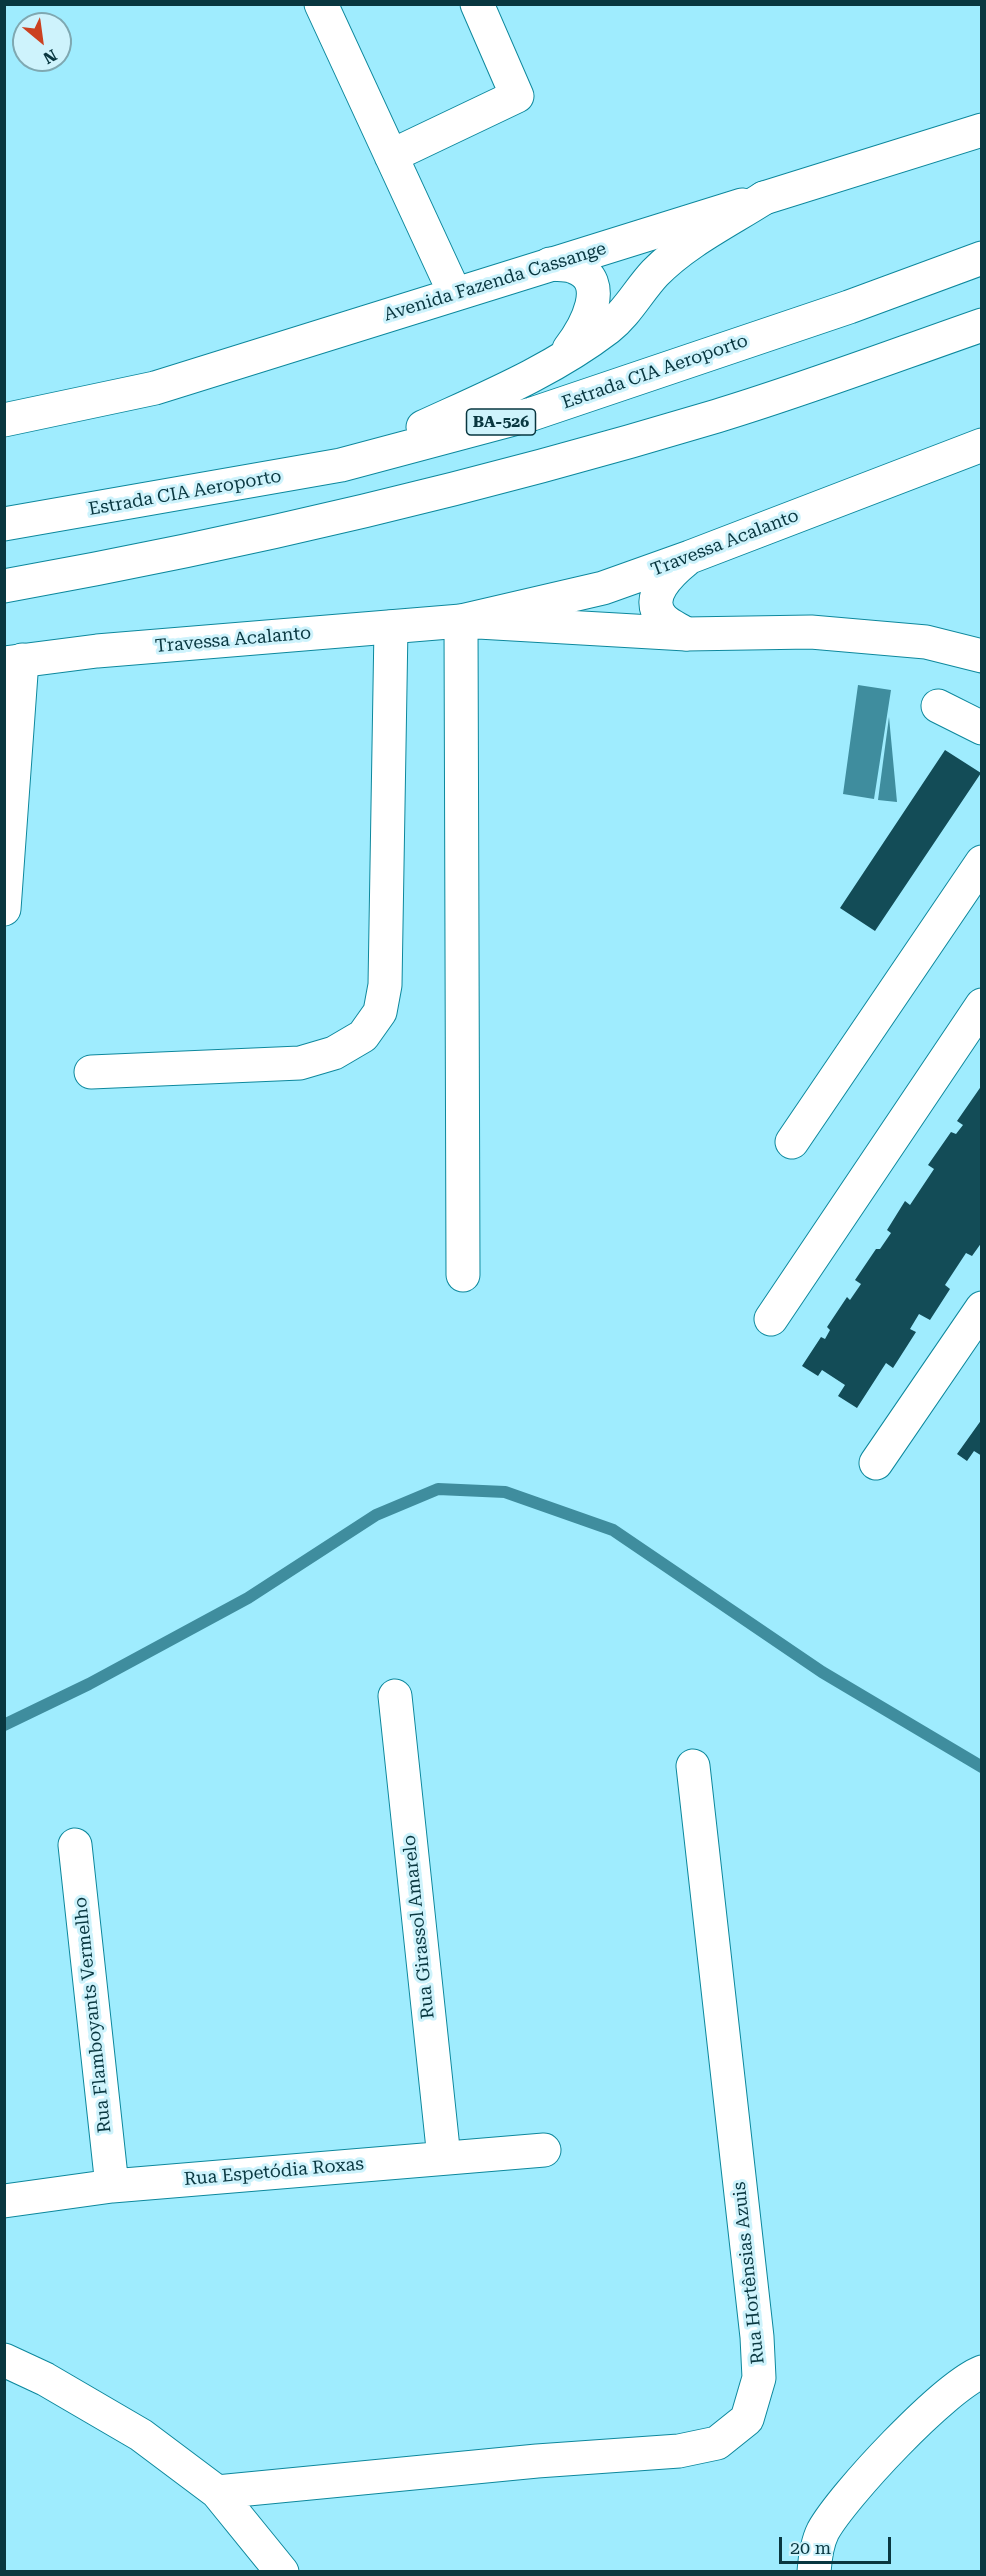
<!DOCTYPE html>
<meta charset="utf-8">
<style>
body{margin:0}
#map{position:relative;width:986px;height:2576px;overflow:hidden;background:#9fecfe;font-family:"Roboto Serif",serif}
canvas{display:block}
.frame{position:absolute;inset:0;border:6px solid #093740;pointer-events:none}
.north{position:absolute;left:12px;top:12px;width:60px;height:60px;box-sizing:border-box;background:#cef3fc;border:2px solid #7fa8b1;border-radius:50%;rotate:151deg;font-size:16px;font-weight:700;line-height:24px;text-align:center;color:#093740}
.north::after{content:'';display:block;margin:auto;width:21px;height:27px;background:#cb4120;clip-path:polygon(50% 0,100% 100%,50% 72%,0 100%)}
.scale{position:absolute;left:779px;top:2537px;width:112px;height:27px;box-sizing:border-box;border:3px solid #093740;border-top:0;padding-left:8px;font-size:18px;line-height:21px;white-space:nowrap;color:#093740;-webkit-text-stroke:4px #cef3fc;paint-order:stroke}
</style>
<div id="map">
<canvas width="986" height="2576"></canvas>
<div class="frame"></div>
<div class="north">N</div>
<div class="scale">20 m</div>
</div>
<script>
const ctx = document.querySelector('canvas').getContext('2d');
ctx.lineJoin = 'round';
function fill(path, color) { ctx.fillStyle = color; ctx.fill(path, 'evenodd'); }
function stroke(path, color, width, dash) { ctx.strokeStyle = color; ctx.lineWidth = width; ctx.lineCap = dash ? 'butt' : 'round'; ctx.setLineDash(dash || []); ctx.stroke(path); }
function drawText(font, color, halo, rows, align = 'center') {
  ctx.font = font + ' "Roboto Serif",serif'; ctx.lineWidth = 6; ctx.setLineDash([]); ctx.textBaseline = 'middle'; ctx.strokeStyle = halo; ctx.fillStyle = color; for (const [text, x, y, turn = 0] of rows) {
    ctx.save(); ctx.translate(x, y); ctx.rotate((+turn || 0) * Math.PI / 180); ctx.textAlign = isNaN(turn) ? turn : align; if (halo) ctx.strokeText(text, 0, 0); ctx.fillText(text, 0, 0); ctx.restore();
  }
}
fill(new Path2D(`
 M858,685L891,690L874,799L843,794Z
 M889,717L897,802L878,800Z`), '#3f8d9e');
stroke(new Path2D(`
 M4,1725L89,1684L248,1598L376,1515L438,1489L505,1492L613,1530L822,1672L982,1767`), '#3f8d9e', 12);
fill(new Path2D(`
 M945,750L981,773L875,931L840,908Z
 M982,1085V1242L972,1256L966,1253L945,1285L950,1289L930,1320L919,1314L910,1329L916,1332L893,1368L886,1363L857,1408L838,1396L845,1385L822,1370L818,1376L802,1366L821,1337L825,1339L830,1330L827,1327L847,1297L850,1300L861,1284L855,1280L876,1249H880L891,1233L887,1230L905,1201L910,1205L934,1169L928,1165L951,1132L956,1134L963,1125L957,1121Z
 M982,1419V1456L974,1451L967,1461L957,1454Z`), '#134c57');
const minor = new Path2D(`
 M321,4L455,294
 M391,156L517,96L477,4
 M4,420L155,388L742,205
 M938,706L982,728
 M4,909L22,660
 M91,1072L300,1063L334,1053L363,1036L380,1012L385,985L391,627
 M792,1142L982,862
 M463,1275L461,621L686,634L811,632L926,642L982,656
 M771,1319L982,1005
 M876,1463L982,1308
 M395,1696L444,2158
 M75,1845L112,2186
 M4,2201L112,2186L544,2150
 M4,2360L45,2379L141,2435L217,2492L282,2572
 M217,2492L537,2461L679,2451L717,2443L747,2419L759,2378L757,2337L693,1766
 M814,2572C815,2558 817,2543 823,2531C843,2495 944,2387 982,2372`);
const major = new Path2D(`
 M764,198L982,130
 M686,634C679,629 668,625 662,618C644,597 670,573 686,560
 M4,663L97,651L461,621L603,588L690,557L982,445`);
const highway = new Path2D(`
 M550,264C557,265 567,264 574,267C612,281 585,328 569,349
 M423,427C486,398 552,371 608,328C627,313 639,290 655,273C685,242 728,221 764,198
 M4,524L341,465L532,414L849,307L982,258
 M4,586C244,543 484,486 717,416C806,389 893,356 982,325`);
stroke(minor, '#0d889d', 35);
stroke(major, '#0d889d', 35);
stroke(highway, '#0d889d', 35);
stroke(minor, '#fff', 33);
stroke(major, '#fff', 33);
stroke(highway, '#fff', 33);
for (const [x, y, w] of [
 [501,422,69]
]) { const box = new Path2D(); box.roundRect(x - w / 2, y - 13, w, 26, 4.5); ctx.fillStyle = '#cef3fc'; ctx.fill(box); stroke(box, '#093740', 1.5); }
drawText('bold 16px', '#093740', null, [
 ["BA-526",501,422]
]);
drawText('18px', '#093740', '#cef3fc', [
 ["Avenida Fazenda Cassange",495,282,-17],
 ["Estrada CIA Aeroporto",655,372,-19],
 ["Estrada CIA Aeroporto",185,493,-10],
 ["Travessa Acalanto",725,543,-21],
 ["Travessa Acalanto",233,640,-5],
 ["Rua Girassol Amarelo",419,1927,-96],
 ["Rua Flamboyants Vermelho",93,2015,-96],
 ["Rua Espetódia Roxas",274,2172,-5],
 ["Rua Hortênsias Azuis",749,2273,-96]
]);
</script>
